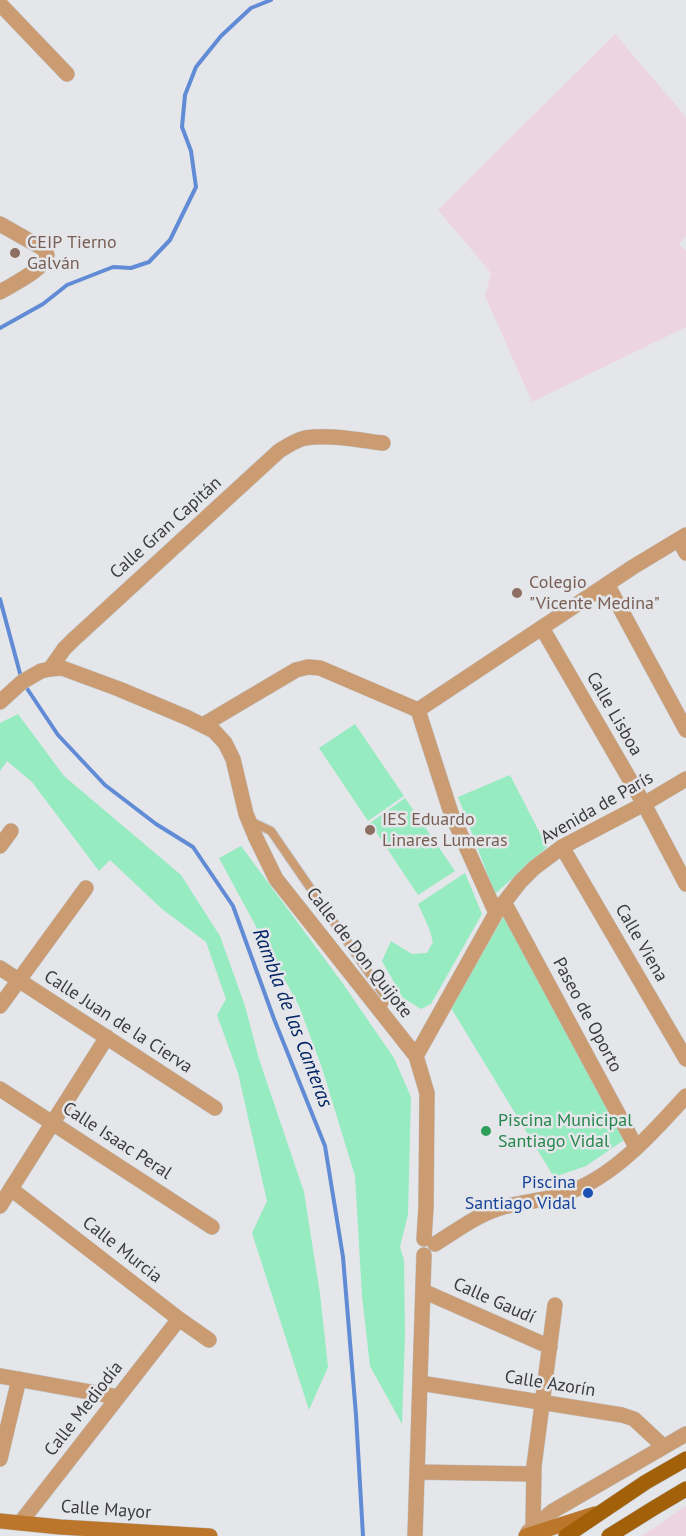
<!DOCTYPE html>
<meta charset="utf-8">
<style>
body{margin:0}
canvas{display:block;background:#e4e6ea}
</style>
<canvas width="686" height="1536"></canvas>
<script>
const ctx = document.querySelector('canvas').getContext('2d');
ctx.lineJoin = 'round';
function fill(path, color) { ctx.fillStyle = color; ctx.fill(path, 'evenodd'); }
function stroke(path, color, width, dash) { ctx.strokeStyle = color; ctx.lineWidth = width; ctx.lineCap = dash ? 'butt' : 'round'; ctx.setLineDash(dash || []); ctx.stroke(path); }
function drawText(font, color, halo, rows, align = 'center') {
  ctx.font = font + ' "PT Sans",sans-serif'; ctx.lineWidth = 5; ctx.setLineDash([]); ctx.textBaseline = 'middle'; ctx.strokeStyle = halo; ctx.fillStyle = color; for (const [text, x, y, turn = 0] of rows) {
    ctx.save(); ctx.translate(x, y); ctx.rotate((+turn || 0) * Math.PI / 180); ctx.textAlign = isNaN(turn) ? turn : align; if (halo) ctx.strokeText(text, 0, 0); ctx.fillText(text, 0, 0); ctx.restore();
  }
}
fill(new Path2D(`
 M615,34L686,117V236L679,244L686,251V327L532,402L485,296L491,273L438,210Z
 M686,1506V1536H642L684,1507Z`), '#ecd5e1');
fill(new Path2D(`
 M18,714L64,776L181,875L220,936L245,1006L259,1059L304,1192L320,1294L328,1367L309,1410L252,1233L267,1201L238,1073L217,1015L226,999L206,942L162,909L110,860L99,871L32,782L7,761L0,771V723Z
 M355,724L404,796L368,821L319,748Z
 M510,775L547,847L495,894L458,797Z
 M405,798L455,871L418,895L370,823Z
 M241,846L341,981L394,1058L411,1097L408,1214L400,1247L404,1260L405,1335L402,1424L370,1366L362,1296L355,1176L322,1068L299,1006L219,858Z
 M465,873L482,914L431,1004L421,1009L403,998L382,961L391,941L412,954L427,953L433,942L429,928L418,904Z
 M505,914L627,1138L586,1166L554,1177L451,1008Z`), '#96ebc1');
stroke(new Path2D(`
 M0,328L43,304L67,285L113,267L131,268L149,262L170,240L196,187L191,151L182,127L185,95L196,67L221,36L251,8L271,0
 M0,599L21,677
 M24,684L58,735L105,785L156,824L193,847L233,906L274,1019L325,1146L343,1257L356,1415L363,1536`), '#618cd5', 4);
const lane = new Path2D(`
 M250,821L271,831L386,998L381,1011`);
const street = new Path2D(`
 M0,4L67,74
 M0,224L44,249L47,255C44,270 13,284 0,292
 M679,540L686,553
 M607,584L686,730
 M542,628L644,804L686,884
 M50,669L64,649L73,640L279,451C287,446 296,440 305,438C329,434 359,440 383,443
 M0,702L22,682L41,671L50,669L62,668L119,689L188,718L214,731L225,743L233,759L246,814L256,838L276,879L416,1056L427,1093L426,1207L424,1239
 M418,710L633,567L686,535
 M418,710L451,813L496,913
 M203,725L296,670L308,667L320,668L418,710
 M0,846L11,831
 M562,847L686,1059
 M504,902L636,1147
 M0,968L215,1108
 M0,1006L86,888
 M416,1056L496,913L520,882L534,868L562,847L644,804L686,779
 M0,1089L212,1227
 M11,1189L179,1319L209,1340
 M0,1206L107,1037
 M435,1244C456,1231 478,1214 503,1207C528,1201 555,1199 579,1188C620,1170 656,1129 686,1096
 M423,1291L550,1347
 M0,1376L118,1397
 M420,1383L622,1415L634,1419L663,1446
 M0,1459L19,1379
 M417,1472L533,1474
 M20,1523L179,1319
 M533,1528L534,1466L555,1305
 M528,1532L553,1511L686,1434
 M415,1536L424,1255`);
const secondary = new Path2D(`
 M0,1521L60,1527L210,1536
 M526,1536L595,1514`);
const primary = new Path2D(`
 M566,1536L646,1482L686,1459
 M609,1536L654,1508L686,1489`);
stroke(lane, '#c2c4c8', 10);
stroke(street, '#c2c4c8', 16);
stroke(secondary, '#c2c4c8', 16);
stroke(primary, '#c2c4c8', 16);
stroke(lane, '#cb9c71', 8);
stroke(street, '#cb9c71', 15);
stroke(secondary, '#bb762c', 15);
stroke(primary, '#a26008', 15);
for (const [x, y, r, color] of [
 [15,253,6,"#8d6e63"],
 [517,593,6,"#8d6e63"],
 [370,830,6,"#8d6e63"],
 [486,1131,6,"#2e9e5b"],
 [588,1193,6,"#1a4fb4"]
]) { const dot = new Path2D(); dot.arc(x, y, r, 0, 2 * Math.PI); ctx.fillStyle = color; ctx.fill(dot); stroke(dot, '#e4e6ea', 2); }
drawText('18px', '#785e54', '#e4e6ea', [
 ["CEIP Tierno",27,243],
 ["Galván",27,264],
 ["Colegio",529,583],
 ["\"Vicente Medina\"",529,604],
 ["IES Eduardo",382,820],
 ["Linares Lumeras",382,841]
], 'left');
drawText('18px', '#3c3c3e', '#e4e6ea', [
 ["Calle Gran Capitán",166,528,-42],
 ["Calle Lisboa",614,714,60],
 ["Avenida de París",597,808,-30],
 ["Calle Viena",641,943,60],
 ["Calle de Don Quijote",359,953,52],
 ["Paseo de Oporto",587,1015,62],
 ["Calle Juan de la Cierva",118,1022,33],
 ["Calle Isaac Peral",117,1141,33],
 ["Calle Murcia",122,1250,38],
 ["Calle Gaudí",494,1301,24],
 ["Calle Azorín",550,1384,9],
 ["Calle Mediodía",84,1409,-52],
 ["Calle Mayor",106,1510,4]
]);
drawText('18px', '#27864d', '#e4e6ea', [
 ["Piscina Municipal",498,1121],
 ["Santiago Vidal",498,1142]
], 'left');
drawText('18px', '#164399', '#e4e6ea', [
 ["Piscina",576,1183],
 ["Santiago Vidal",576,1204]
], 'right');
drawText('italic 20px', '#002363', '#e4e6ea', [
 ["Rambla de las Canteras",292,1018,69]
]);
</script>
